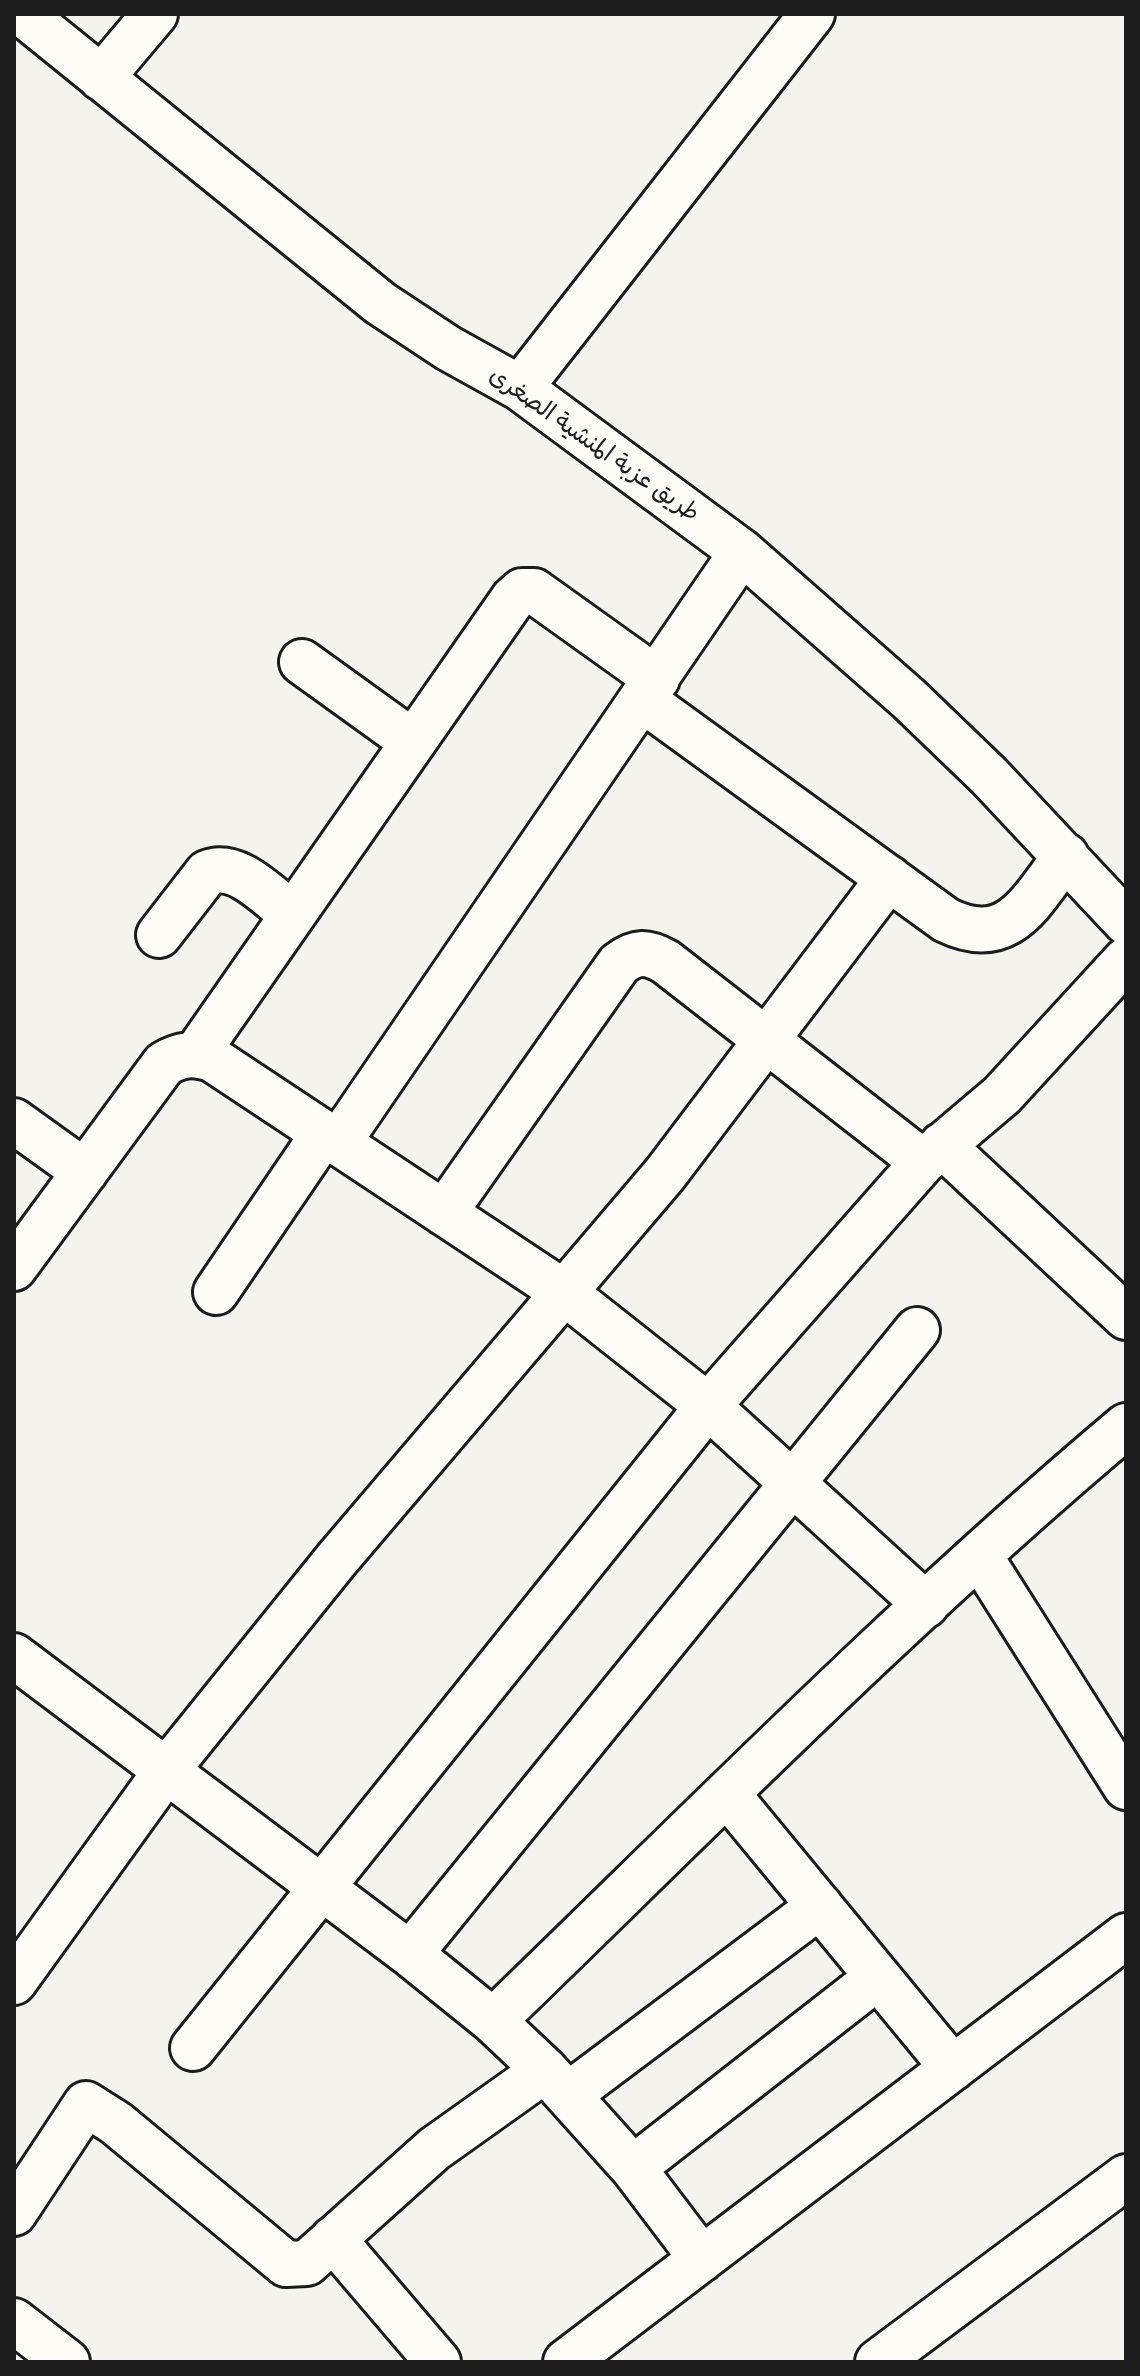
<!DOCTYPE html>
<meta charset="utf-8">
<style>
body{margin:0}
#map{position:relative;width:1140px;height:2376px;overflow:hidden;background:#f4f3ee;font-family:"Patrick Hand",sans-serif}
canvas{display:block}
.frame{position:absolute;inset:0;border:16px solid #1c1c1c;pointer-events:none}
</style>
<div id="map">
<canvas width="1140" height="2376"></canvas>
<div class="frame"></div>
</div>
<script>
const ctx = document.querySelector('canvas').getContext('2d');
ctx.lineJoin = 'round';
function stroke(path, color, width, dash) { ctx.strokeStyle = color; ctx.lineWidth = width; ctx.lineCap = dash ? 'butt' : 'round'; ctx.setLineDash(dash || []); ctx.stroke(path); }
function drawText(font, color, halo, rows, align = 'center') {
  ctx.font = font + ' "Patrick Hand","Playpen Sans Arabic",sans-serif'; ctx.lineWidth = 6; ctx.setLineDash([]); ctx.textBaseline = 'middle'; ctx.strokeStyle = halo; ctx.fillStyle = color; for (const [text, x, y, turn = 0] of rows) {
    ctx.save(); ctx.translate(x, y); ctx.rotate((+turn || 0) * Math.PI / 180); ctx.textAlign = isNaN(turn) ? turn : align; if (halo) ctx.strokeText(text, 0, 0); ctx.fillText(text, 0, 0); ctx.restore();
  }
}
const minor = new Path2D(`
 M23,14L380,303L448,348L520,388L742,552L909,699L989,776L1126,922
 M101,78L155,14
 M520,388L812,14
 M302,662L413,742
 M643,700L946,920C1010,951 1031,900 1066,856
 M159,935L207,873C237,860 270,898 292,914
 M196,1054L513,599L522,591H534L657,679
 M14,1121L85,1172
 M338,1143L742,552
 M942,1145L1126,1317
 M444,1213L619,964C636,951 647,951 666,962L923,1162
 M14,1268L164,1064C181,1054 193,1053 212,1059L565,1293L708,1406L926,1605
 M216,1292L324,1133
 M979,1555L1126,1787
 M14,1656L410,1954L493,2021L545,2070L633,2168L702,2259
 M728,1795L953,2068
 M410,1954L917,1330
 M14,1982L166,1771L337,1559L665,1174L889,878
 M493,2021C701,1820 905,1612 1126,1426
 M193,2048L708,1406L923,1162L1002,1095L1126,960
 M568,2095L820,1906
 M633,2168L878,1977
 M14,2213L86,2104L116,2123L286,2264L307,2263L434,2149L545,2070
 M333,2239L438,2362
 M14,2321L67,2362
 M566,2362L1126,1936
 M878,2362L1126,2177`);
stroke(minor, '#1c1c1c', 50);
stroke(minor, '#fdfcf7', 44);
drawText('24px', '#1c1c1c', '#fdfcf7', [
 ["طريق عزبة المنشية الصغرى",594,445,35]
]);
</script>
